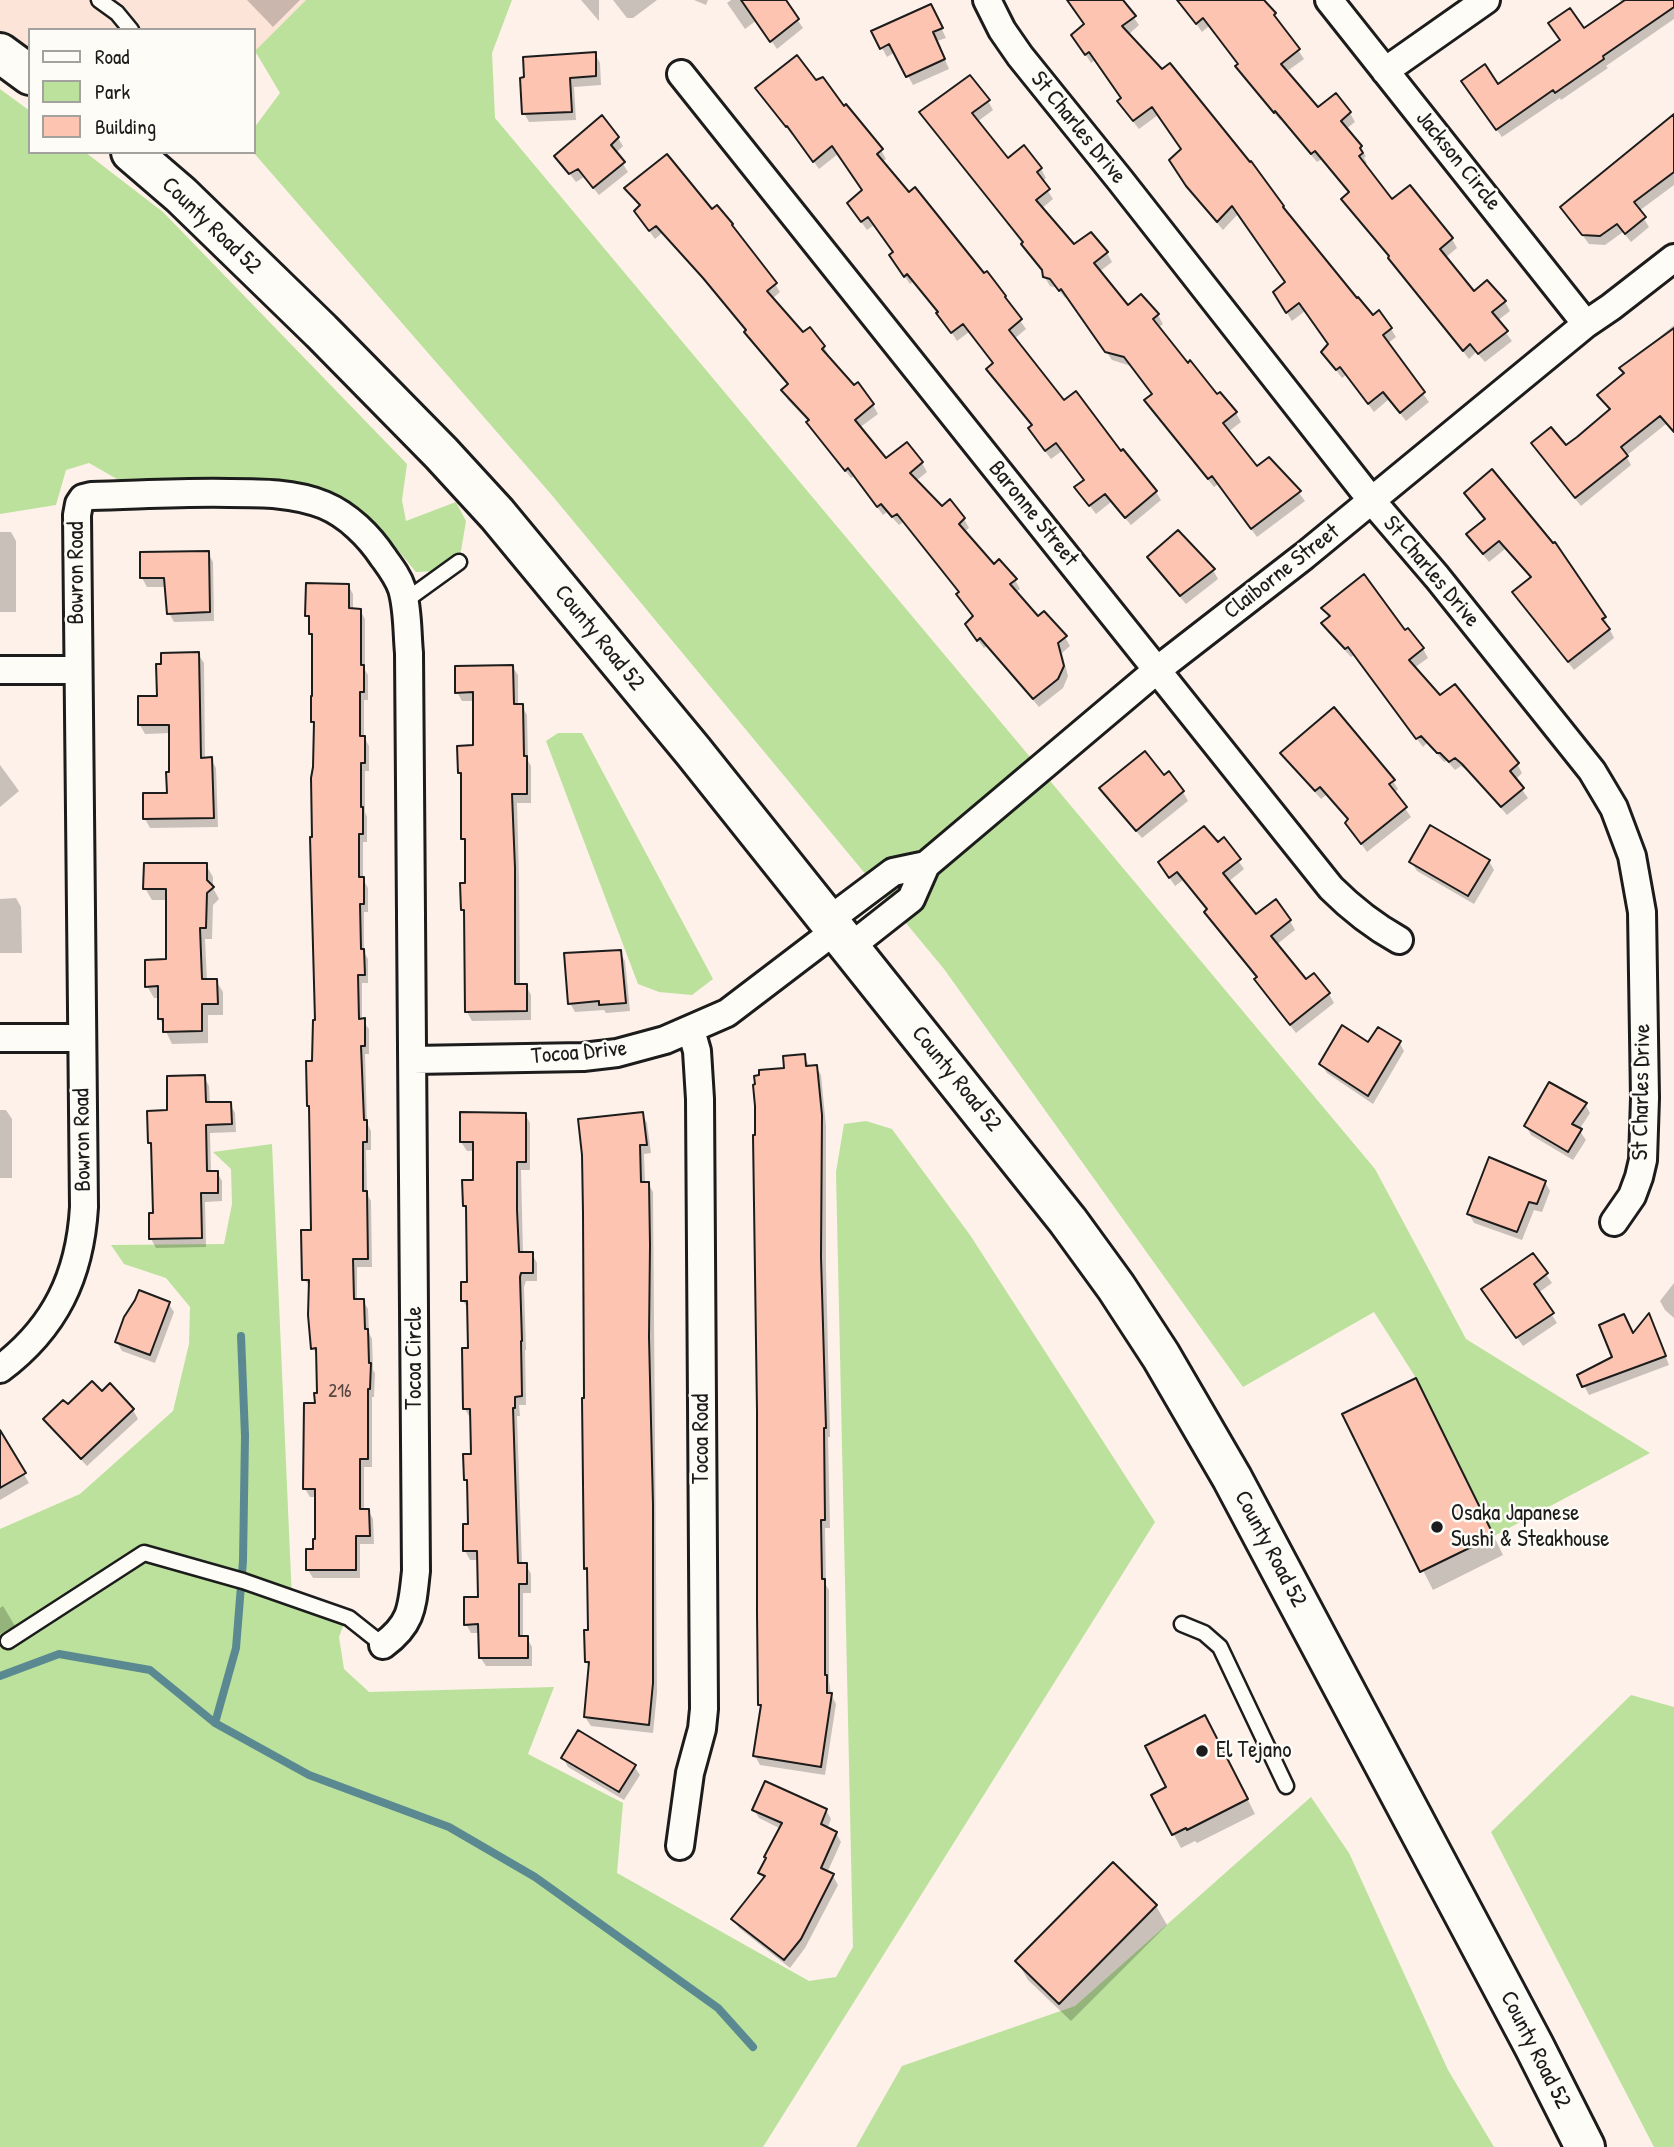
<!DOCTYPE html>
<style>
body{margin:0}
#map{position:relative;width:1674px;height:2147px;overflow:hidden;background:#fdf1e9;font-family:"Patrick Hand",sans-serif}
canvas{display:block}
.legend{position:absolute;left:28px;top:28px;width:228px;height:126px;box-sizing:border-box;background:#fdfcf7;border:2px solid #a3a29f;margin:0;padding:9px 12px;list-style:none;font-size:21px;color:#1c1c1c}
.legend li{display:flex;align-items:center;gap:14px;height:35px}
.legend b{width:35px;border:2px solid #a3a29f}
</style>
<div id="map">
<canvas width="1674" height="2147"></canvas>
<ul class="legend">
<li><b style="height:9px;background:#fdfcf7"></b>Road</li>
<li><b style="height:19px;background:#bbe19c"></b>Park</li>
<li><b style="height:19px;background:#fdc5b1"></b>Building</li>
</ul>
</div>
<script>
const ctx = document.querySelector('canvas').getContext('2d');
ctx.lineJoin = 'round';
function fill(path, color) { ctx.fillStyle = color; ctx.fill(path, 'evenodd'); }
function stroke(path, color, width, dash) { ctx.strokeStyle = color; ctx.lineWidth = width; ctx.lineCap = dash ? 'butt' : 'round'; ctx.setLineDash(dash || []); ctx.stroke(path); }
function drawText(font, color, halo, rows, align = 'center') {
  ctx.font = font + ' "Patrick Hand",sans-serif'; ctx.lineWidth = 5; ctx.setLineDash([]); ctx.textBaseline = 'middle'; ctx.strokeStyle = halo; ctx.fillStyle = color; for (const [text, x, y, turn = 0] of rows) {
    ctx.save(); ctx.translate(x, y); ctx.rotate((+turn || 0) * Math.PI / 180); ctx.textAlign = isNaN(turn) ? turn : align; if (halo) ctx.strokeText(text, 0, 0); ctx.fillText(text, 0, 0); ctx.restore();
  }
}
fill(new Path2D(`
 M0,0H306L254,53V30H30V56L0,37Z`), '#fde4d8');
fill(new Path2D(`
 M306,0H512L492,53L495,118L1375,1169L1466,1339L1650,1453L1494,1536L1416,1378L1374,1312L1243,1387L944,969L550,493L253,152L254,128L280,93L255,51Z
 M0,89L30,111V152H85L163,212L407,464L402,500L406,521L456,502L466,521L461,551L435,571L416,572L378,526L343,504L269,478L117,479L89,463L66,470L56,505L0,514Z
 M558,733H582L713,979L692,995L659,992L638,984L546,741Z
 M866,1121L892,1129L970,1235L1155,1522L763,2147H0V1529L80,1494L173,1411L189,1344L190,1307L166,1278L124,1264L111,1245L224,1244L232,1204L231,1169L213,1152L272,1144L292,1600L346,1618L339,1637L344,1669L369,1692L554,1687L528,1754L623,1803L617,1873L809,1981L836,1977L853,1947L836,1172L844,1124Z
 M1631,1695L1674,1707V2147H1654L1491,1832Z
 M1311,1797L1349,1853L1448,2070L1494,2147H856L902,2066L1075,2006Z`), '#bbe19c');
fill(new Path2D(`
 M247,0H300L273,27Z
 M581,0H599V21Z
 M613,0H657L633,18H627Z
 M694,0H708L706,5Z
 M731,0H784L803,28L777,49L757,20L745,29L727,3Z
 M1069,0H1121L1139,25L1128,35L1288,216L1373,318L1391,329L1396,337L1387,344L1429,402L1406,421L1389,399L1374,412L1346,375L1342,378L1329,361L1330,345L1305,311L1292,321L1280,302L1286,283L1238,214L1223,230L1193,195L1176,169L1182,150L1158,115L1139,129L1124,110L1122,99L1095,60L1091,63L1079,44L1085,24Z
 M1179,0H1261L1274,14L1304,59L1286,72L1318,109L1350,113L1355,122L1346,129L1366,156L1364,158L1367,163L1364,165L1392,201L1452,239L1457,248L1445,258L1474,293L1505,302L1510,311L1497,321L1512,341L1485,362L1476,352L1469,359L1390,258L1348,208L1343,199L1350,194L1322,159L1317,162L1281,119L1280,120L1243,76L1238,67L1240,65L1209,26L1202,32Z
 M1620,0H1674V19L1606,66L1608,68L1561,100L1560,98L1502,137L1468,90L1498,86L1622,4Z
 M935,15L946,38L937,41L949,69L913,85L895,52L887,57L882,48Z
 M595,54L600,63L601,85L574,87L576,120L529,122L524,113Z
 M815,82L843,109L881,150L886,159L882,162L1010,306L1026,329L1014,339L1064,402L1120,453L1156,492L1161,500L1131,525L1111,502L1096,514L1076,488L1085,481L1062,451L1051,459L1035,438L1033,426L994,364L969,332L957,341L939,313L913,282L910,284L896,264L895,253L874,225L867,230L854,212L864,191L838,154L819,169L794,134L792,135L763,97Z
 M988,101L993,110L977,122L1008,160L1041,169L1046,178L1042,182L1053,199L1041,209L1074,247L1107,253L1112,262L1099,272L1127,307L1158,315L1163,324L1158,328L1187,365L1217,396L1236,413L1241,422L1228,432L1256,468L1268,459L1299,493L1305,501L1257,537L1218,484L1214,487L1151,410L1146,401L1153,396L1131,366L1112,360L1067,296L1065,298L1057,288L1050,286L1044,276V272L922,113Z
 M1674,124V185L1639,211L1649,227L1631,242L1623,232L1605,245L1589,244L1562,208Z
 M618,138L623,146L616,153L628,172L599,195L584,177L576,182L556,156Z
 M627,188L775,284L780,292L772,299L803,335L824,347L829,356L827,358L854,387L857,385L873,405L878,414L859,428L886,461L922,463L927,472L916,481L941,508L964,519L969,528L964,532L993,566L1015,580L1020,589L1015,593L1038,619L1044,613L1065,637L1070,646L1062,653L1068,676L1063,688L1039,707L987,646L984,648L973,634L974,618L958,595L960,593L903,522L899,525L887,512L883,515L854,476L851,478L814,431L809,422L788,400L783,391L789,386L751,341L747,332L710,287L662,233L655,239L641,220V207Z
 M1674,325V430L1672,431L1666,424L1626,456L1631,465L1581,506L1538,452L1565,447L1610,411L1599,395L1625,374L1655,344L1654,342Z
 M1466,494L1604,617L1614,638L1574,670L1514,592L1532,579L1505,549L1489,562L1474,544L1469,535L1486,521Z
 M0,532H11L16,541V612H0Z
 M208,553L213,562L214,621L174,622L169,613L167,587H147L142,578Z
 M1149,558L1213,570L1218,579L1186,604L1154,567Z
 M348,585L353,594V610H360L365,619V670L368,675V700H364V737L369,746V771H365V812L367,817V842H363V879L368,888V912H364V952L368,959V983H362V1020L369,1029V1054H365L367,1123L371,1131V1150H366L367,1194L371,1201L372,1267H357V1301H363L368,1309L369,1333L372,1339L373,1370L375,1373L374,1397H372V1467H364V1510H368L373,1519L374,1544H360V1578H313L308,1570L317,1541L316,1497H310L305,1489L318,1395V1357L313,1348L311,1288L304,1279L312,1232L314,1063L317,1021L314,839L315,726L313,721L314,639L311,634V621L307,615Z
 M1323,608L1405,632L1423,649L1428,658L1414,668L1440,697L1517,764L1522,773L1515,780L1528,798L1507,815L1470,773L1461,766L1455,770L1447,761L1444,762L1427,743L1423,747L1354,655L1351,657L1328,632L1323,623L1329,618Z
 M198,654L204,663L205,759H211L216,768L218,827L150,828L145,819L168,795L171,773V733L145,734L140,725L159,697Z
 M512,666L518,675V706H522L527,715L528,761L531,766V803H517L519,879L520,985L526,986L531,995V1020L472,1021L467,1012L466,915L462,909L467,885L466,845L463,839L462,778L459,772L475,747V701H462L457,692Z
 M1283,753L1393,781L1398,789L1394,793L1411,817L1367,852L1353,832L1349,821L1326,795L1321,799L1288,762Z
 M0,765L19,791L0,807Z
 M1163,777L1183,792L1188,801L1142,838L1106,797L1101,788Z
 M1224,840L1244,869L1228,882L1256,916L1290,921L1295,930L1276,945L1306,982L1329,994L1334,1003L1296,1033L1261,989L1256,980L1258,979L1211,921L1206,912L1208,911L1183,880L1175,886L1165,871Z
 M1489,861L1494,870L1474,904L1417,871L1411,862Z
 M206,865L213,877V888L219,899L213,905L212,939H205L207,981H216L223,992V1015H208V1043L172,1044L160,1019V998H154L147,986L168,961V900H152L145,888Z
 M16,898L21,907L22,953H0V899Z
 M620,952L625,961L630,1011L606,1013L604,1010L575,1012L570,1003Z
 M1399,1042L1404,1051L1373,1104L1327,1073L1321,1064Z
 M804,1056L810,1067H816L821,1075L826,1126V1267L830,1437H828L830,1528H825L826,1585L829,1590V1682L831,1694L836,1704L825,1775L760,1765L755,1756L762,1709L760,1705L786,1069Z
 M204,1077L209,1086L210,1104H230L235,1113L236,1132L210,1133L211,1173L217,1172L222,1181V1201L205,1202L206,1247L156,1248L151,1239L155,1215L153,1148L149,1143L169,1112Z
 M1585,1104L1590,1113L1579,1130L1586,1140L1573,1160L1531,1135L1526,1126Z
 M0,1110H6L12,1119V1178H0Z
 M525,1114L530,1123V1170H521L523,1254H532L537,1263V1281H526L524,1287L526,1350H525L526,1405H519L520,1416H517L522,1565H526L531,1574V1593H523V1638H527L532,1647V1666H486L480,1657V1633H471L466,1624L479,1599V1560H470L465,1551L470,1526L469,1486L465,1480L473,1455L470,1418L465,1409L469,1349V1310L463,1301V1283H468V1212L464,1206L474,1182L475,1151H467L461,1142Z
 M642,1114L647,1123L651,1153L644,1154L645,1183H648L653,1192L657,1693L653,1733L591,1726L585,1717L590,1669L586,1662L590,1632L589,1573L586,1568Z
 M1545,1182L1550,1191L1542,1212L1534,1210L1522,1240L1474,1223L1469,1214Z
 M1532,1255L1552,1283L1538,1293L1557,1323L1523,1346L1489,1298Z
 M1674,1283V1318L1665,1310L1660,1301Z
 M168,1303L174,1312L155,1363L122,1351L117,1342Z
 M1653,1324L1669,1365L1589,1395L1579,1376L1614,1358L1633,1335Z
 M102,1394L133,1410L138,1419L87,1466L51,1428L46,1419L68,1407Z
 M1426,1399L1503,1555L1433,1590L1344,1415Z
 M4,1441L29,1483L0,1500V1443Z
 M3,1606L15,1626L0,1634V1608Z
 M1213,1731L1255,1814L1197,1843L1195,1841L1181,1848L1153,1796L1168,1788Z
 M563,1758L634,1766L640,1775L624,1800L568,1767Z
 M754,1810H826L831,1819L827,1829L836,1833L841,1842L827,1873L833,1876L838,1885L805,1948L790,1968L739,1928L733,1919L764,1879L760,1873L781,1829L759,1818Z
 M1156,1906L1167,1925L1071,2021L1028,1980L1017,1961Z`), '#0003');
stroke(new Path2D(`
 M0,1676L59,1654L150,1670L215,1723L309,1775L449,1827L535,1877L718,2008L753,2047
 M215,1723L236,1648L243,1561L245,1436L241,1336`), '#5a8992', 8);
const building = new Path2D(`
 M741,0H786L799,19L770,42Z
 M1067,0H1123L1136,16L1122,26L1162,69L1170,63L1250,162L1251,161L1284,206L1283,207L1357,298L1358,297L1373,315L1379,310L1392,328L1383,335L1425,392L1400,413L1383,392L1368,404L1340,367L1336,370L1321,352L1328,344L1299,303L1286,313L1273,292L1285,282L1232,206L1217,222L1186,186L1169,160L1181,149L1152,107L1133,121L1117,101L1121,98L1089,52L1085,55L1071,35L1084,24Z
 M1177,0H1264L1276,13L1274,15L1300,49L1281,64L1318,107L1336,93L1351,112L1341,121L1362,146L1360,148L1363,153L1359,156L1392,199L1410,185L1453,238L1440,249L1474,291L1487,280L1506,301L1492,312L1508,331L1478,354L1470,344L1463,351L1388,258L1389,256L1341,199L1349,192L1315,151L1311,154L1275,111L1274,113L1235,66L1238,64L1203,18L1196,24Z
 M1625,0H1674V7L1603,56L1604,59L1555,93L1553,90L1496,130L1461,81L1485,64L1498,84L1560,40L1548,23L1570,8L1584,28Z
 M931,4L943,28L933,32L945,59L906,77L889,44L880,49L871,31Z
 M596,52V76L570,78L572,112L522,114L520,78L524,77L523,57Z
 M797,55L816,80L823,77L844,106L846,104L883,149L877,154L909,192L915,187L984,273L987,271L1006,296L1005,297L1022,319L1009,330L1064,400L1076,391L1121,451L1123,449L1157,491L1125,518L1105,494L1089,506L1074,487L1084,480L1056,443L1045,451L1028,428L1032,425L986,369L993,363L963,324L951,333L936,313L938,312L907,274L904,277L889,255L893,252L868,217L861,222L847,203L862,190L832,146L813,162L787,126L786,127L755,88Z
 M970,75L990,100L972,113L1008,158L1024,145L1042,168L1037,172L1050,189L1036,200L1074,244L1091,232L1108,252L1094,263L1128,305L1141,294L1159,314L1153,319L1188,363L1190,360L1217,394L1220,392L1237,412L1223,423L1257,466L1269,457L1301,491L1251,529L1212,476L1208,479L1144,400L1152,394L1124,357L1105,352L1061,289L1059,291L1050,279L1043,277L1042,270L1021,244L1023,242L919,112Z
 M1674,114V172L1634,202L1646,217L1625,234L1617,224L1600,236L1582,235L1560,207Z
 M602,115L619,137L611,145L625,162L593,188L578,169L569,174L554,156Z
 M667,154L712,209L717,205L733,224L732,225L777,283L767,291L803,332L810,327L825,346L822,349L854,385L858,382L874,404L855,420L886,458L907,442L923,462L910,473L942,506L950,499L965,518L959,524L994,564L999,559L1017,579L1010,584L1038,616L1044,611L1067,636L1058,643L1064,666L1058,679L1033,699L980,638L977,641L965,624L973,616L956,594L959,592L897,514L892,517L881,504L877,507L848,468L845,471L806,422L809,420L781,390L788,384L744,332L746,330L703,278L656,226L649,231L634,211L640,205L624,188Z
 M1674,328V432L1660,416L1621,447L1628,456L1575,498L1531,443L1551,427L1566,445L1577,437L1610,409L1597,395L1624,373L1619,368Z
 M1492,469L1553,543L1555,542L1606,617L1602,619L1610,629L1568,662L1512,592L1531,577L1499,541L1483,554L1466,534L1485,519L1464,493Z
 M1178,530L1215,569L1180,596L1147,557Z
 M209,551L210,612L167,614L164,578H140V552Z
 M1364,574L1405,630L1408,628L1424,648L1409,660L1440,695L1455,684L1519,763L1510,771L1524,788L1501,807L1462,764L1455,758L1449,762L1440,753H1437L1421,736L1416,739L1348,647L1345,649L1321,623L1330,616L1321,608Z
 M306,583L349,584V608L361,609V665H364V692H360V736H365V763H361V807H363V834H359V877H364V904H360L361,949H364L365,975H358L359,1019L365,1018V1046H361L364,1120H367V1142H363V1191H367L368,1259H353L354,1299H364L365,1329H368L369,1363H371L370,1389H368V1459H360V1509H369L370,1536H356V1570H306V1549H313V1539H315V1489H303L304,1403H315L314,1393H317L316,1348L311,1349L308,1315L309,1280H302L301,1230H311L309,1106H307L306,1061H312L313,1020H315L310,837H312L311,778L313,767L314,722H311V696H312V634H309V616H305Z
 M199,652L201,758L212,757L214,818L143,819V793H167L166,772H169V725H138V696H157L156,664H161V653Z
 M513,665L514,704H523L524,756H527V794H512L515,868V984H527V1011L465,1012L464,910H461L460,883H465V839H461V773H458L457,746L473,745V692L455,693V666Z
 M1334,707L1395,780L1389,784L1407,807L1361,844L1345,823L1348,819L1320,787L1315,791L1280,753Z
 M1145,751L1164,775L1169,771L1184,791L1136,831L1099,788Z
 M1430,825L1490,860L1468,896L1409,862Z
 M1204,826L1218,842L1224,837L1241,859L1223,873L1256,914L1276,899L1291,920L1271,936L1306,979L1314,973L1330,993L1290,1025L1254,979L1257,977L1204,912L1207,909L1177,872L1169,878L1158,862Z
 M144,863H207V880L214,887L207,893L206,928H200L202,979H217L218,1004H202V1031L163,1032V1019H158V986L145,987V960L166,959V889H143Z
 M621,950L626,1003L599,1005V1001L568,1004L564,953Z
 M1342,1025L1368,1042L1378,1027L1401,1041L1368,1096L1319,1064Z
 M805,1054L806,1066L817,1065L822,1115L821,1257L826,1428H824L825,1520H821L822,1579H825V1675H827V1693H832L821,1767L753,1756L761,1705H758L757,1612V1411L753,1135H755V1106L753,1085L755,1084L754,1076L759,1075V1070L784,1068L783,1056Z
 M205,1075L206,1102H231L232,1124L206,1125L207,1171H218V1193H201L202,1238L149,1239V1213H153L151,1143H148L147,1111L167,1110V1076Z
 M1549,1082L1587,1103L1572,1124L1582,1129L1568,1152L1524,1126Z
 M460,1112L526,1113V1162H517V1210L519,1252H533V1273H521L520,1277L522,1341H521L522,1396L515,1397V1408H513L518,1563H527V1584H519V1636H528V1658H479L478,1624L464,1625V1597H478L477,1551H463V1524H468L467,1480H464L463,1454H471L470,1409H463L462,1348H468L467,1301H461V1282H467L466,1206H463L462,1180H473V1142H460Z
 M643,1112L647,1145H640L641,1182H649L650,1245L649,1337L653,1505V1683L649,1725L584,1717L589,1662H585L584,1630H588L587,1568L584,1569L582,1398H584L583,1213L582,1155L578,1119Z
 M1489,1157L1546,1181L1537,1204L1529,1202L1517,1232L1467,1214Z
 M1533,1253L1548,1273L1534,1284L1554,1313L1516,1338L1481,1289Z
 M139,1290L170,1302L150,1355L115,1342L124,1317L135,1300Z
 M1649,1313L1666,1356L1582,1387L1577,1375L1612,1357L1599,1325L1624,1314L1633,1333Z
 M1416,1378L1494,1536L1420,1572L1342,1414Z
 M92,1381L102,1391L110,1383L134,1409L81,1459L43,1419L63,1400L68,1404Z
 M0,1430L26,1473L0,1488Z
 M1205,1715L1248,1799L1187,1830L1186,1828L1172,1835L1151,1795L1166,1787L1145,1746Z
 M578,1730L636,1765L619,1792L561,1758Z
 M765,1781L827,1809L821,1824L837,1832L821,1868L834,1874L801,1939L784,1960L731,1919L765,1876L758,1873L766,1858L764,1857L782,1823L752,1810Z
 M1113,1862L1157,1905L1059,2004L1015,1961Z`);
fill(building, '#fdc5b1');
stroke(building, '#1c1c1c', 2);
const lane = new Path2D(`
 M99,0L117,13L131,30
 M405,601L459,562
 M1182,1624L1204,1633L1220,1647L1286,1786
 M8,1641L144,1553L243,1581L349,1618L383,1645`);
const street = new Path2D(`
 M987,0L1002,30L1020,56L1120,180L1372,501L1437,577L1592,771L1614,808L1632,856L1642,912L1645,1098L1643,1160L1639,1177L1632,1196L1614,1222
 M1329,0L1586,324
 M1385,71L1486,0
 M681,74L1331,888C1352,909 1372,925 1399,940
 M0,670H78
 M829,920L893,872L926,865
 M850,947L911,899L926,865L1157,670L1304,556L1586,324L1611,307L1674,258
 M0,1038H81
 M413,1060L583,1057L617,1053L665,1040L727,1013L836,930
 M0,1369C55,1328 80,1276 84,1207L77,515L79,504L83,498L91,496C137,495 183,492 229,493C262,493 294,493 324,505C348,515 369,536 383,557C391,568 398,577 402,589C408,609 407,632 409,653L416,1571C412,1606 413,1623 383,1645
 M680,1846L690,1773L702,1729L704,1709L700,1099L697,1051L691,1030`);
const secondary = new Path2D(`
 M0,53L30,75
 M131,152L181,195L321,331L441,453L497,514L693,751L1068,1221L1116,1287L1161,1356L1232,1478L1534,2046L1585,2147`);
stroke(lane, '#1c1c1c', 19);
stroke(street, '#1c1c1c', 32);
stroke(secondary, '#1c1c1c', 44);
stroke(lane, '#fdfcf7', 14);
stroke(street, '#fdfcf7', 26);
stroke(secondary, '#fdfcf7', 38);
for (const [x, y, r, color] of [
 [1437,1527,7,"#1c1c1c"],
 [1202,1751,7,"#1c1c1c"]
]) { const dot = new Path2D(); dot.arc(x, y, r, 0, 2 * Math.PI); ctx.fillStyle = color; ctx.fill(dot); stroke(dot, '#fdfcf7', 2.5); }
drawText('19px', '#544641', null, [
 ["216",340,1392]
]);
drawText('23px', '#1c1c1c', '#fdfcf7', [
 ["St Charles Drive",1078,128,51],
 ["Jackson Circle",1458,161,51],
 ["County Road 52",211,226,44],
 ["Baronne Street",1033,514,51],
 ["Claiborne Street",1282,572,-38],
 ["St Charles Drive",1431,572,50],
 ["Bowron Road",77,573,-90],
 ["County Road 52",599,638,51],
 ["Tocoa Drive",579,1053,-5],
 ["County Road 52",956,1079,51],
 ["St Charles Drive",1642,1092,-89],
 ["Bowron Road",83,1140,-91],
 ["Tocoa Circle",415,1358,-90],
 ["Tocoa Road",702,1439,-90],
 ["County Road 52",1270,1549,62],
 ["County Road 52",1535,2050,63]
]);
drawText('23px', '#1c1c1c', '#fdfcf7', [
 ["Osaka Japanese",1451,1514],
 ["Sushi & Steakhouse",1451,1540],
 ["El Tejano",1216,1751]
], 'left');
</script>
